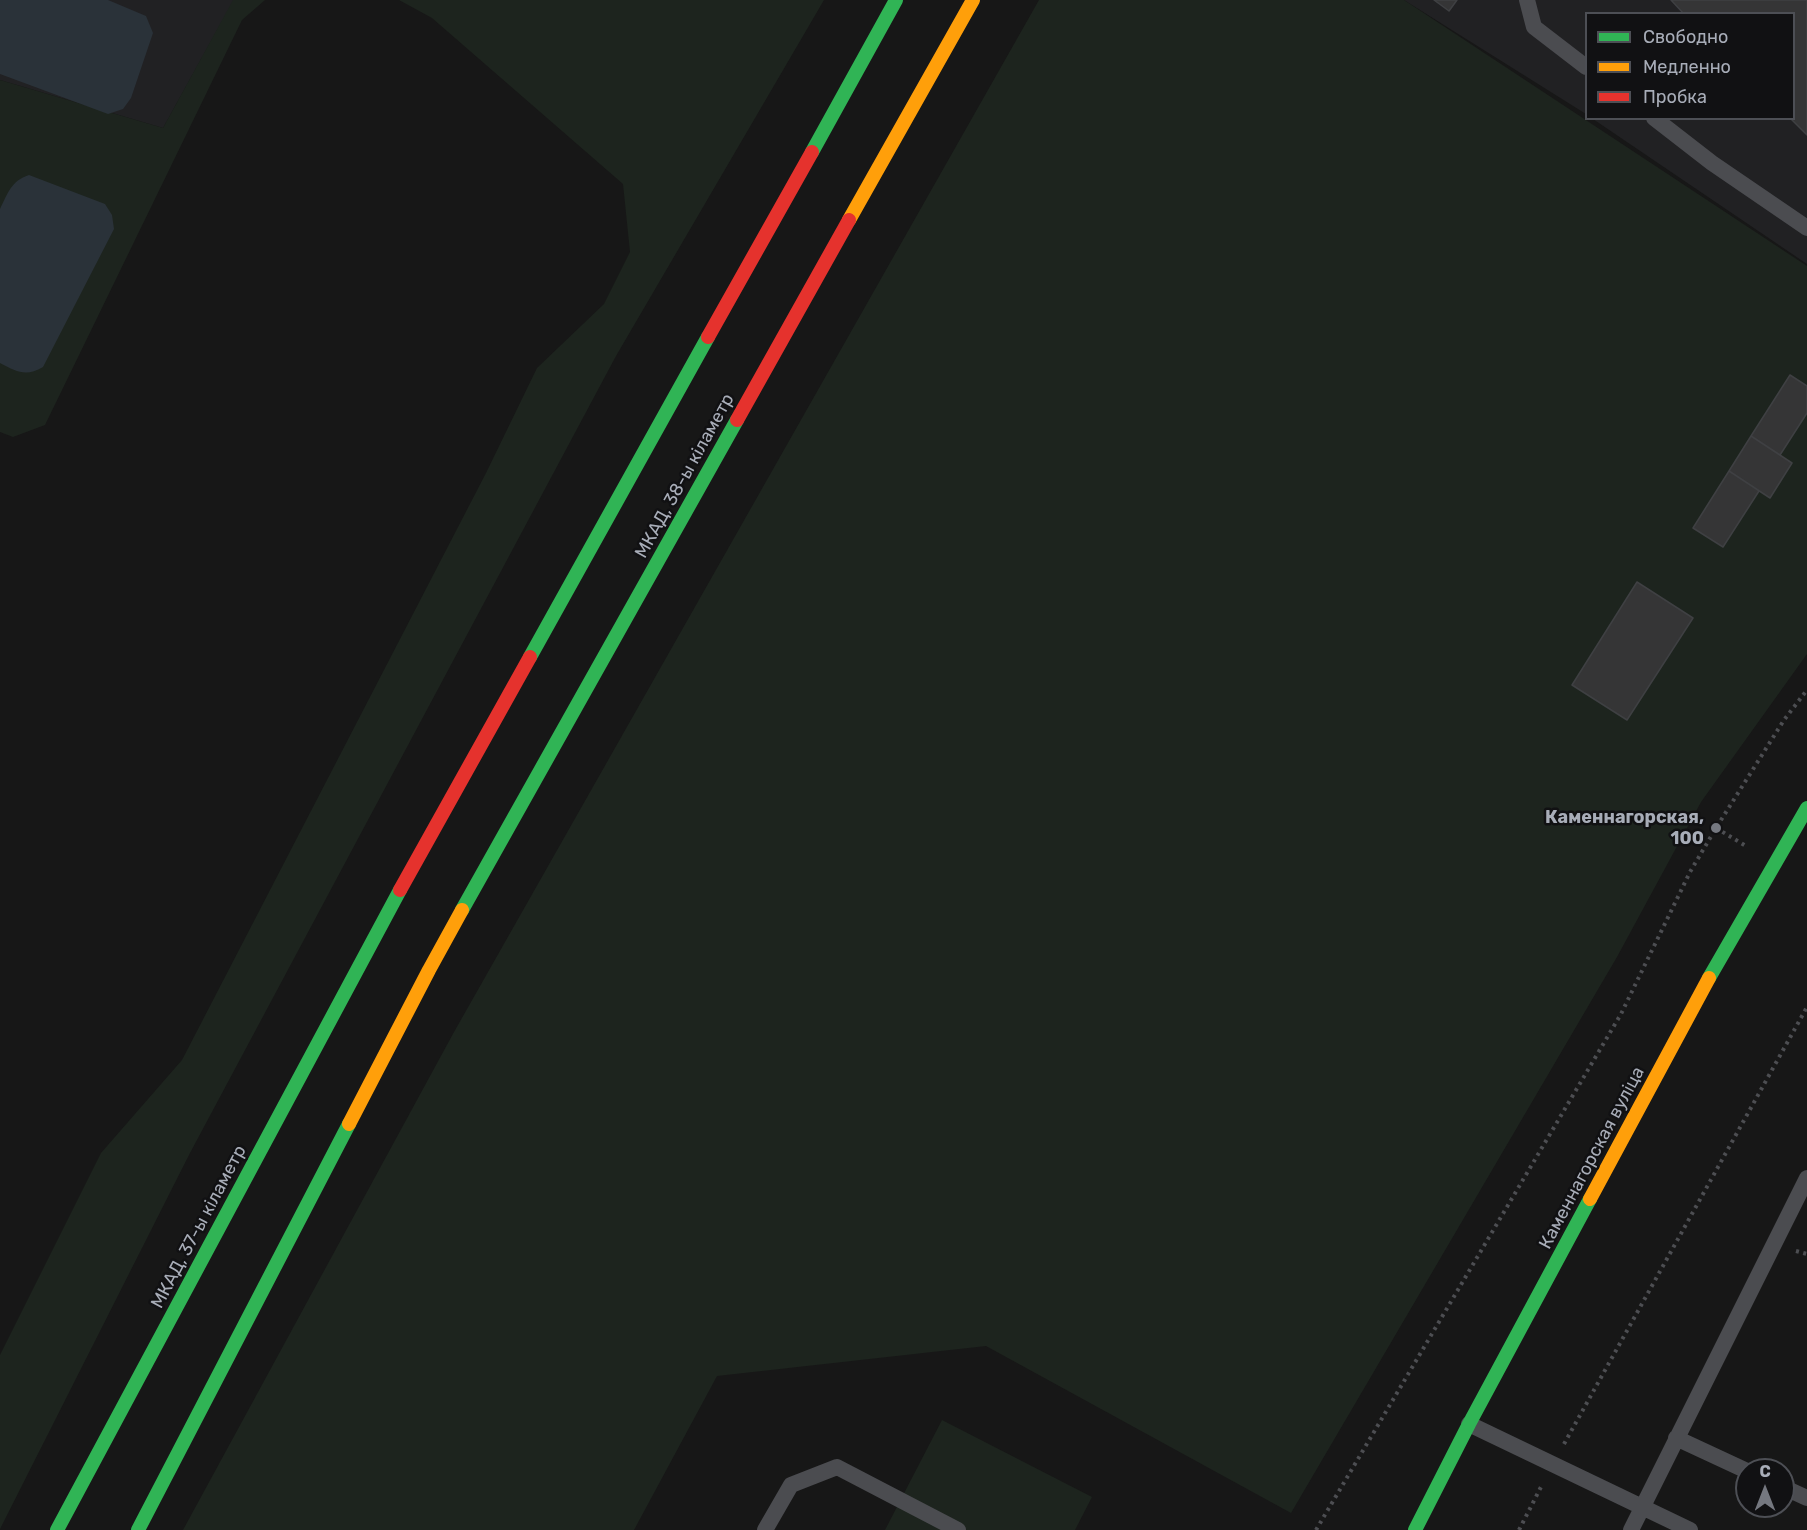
<!DOCTYPE html>
<meta charset="utf-8">
<style>
body{margin:0}
#map{position:relative;width:1807px;height:1530px;overflow:hidden;background:#171717;font-family:Rubik,sans-serif}
canvas{display:block}
.legend{position:absolute;left:1585px;top:12px;width:210px;height:108px;box-sizing:border-box;background:#111113;border:2px solid #4d4f55;margin:0;padding:8px 10px;list-style:none;font-size:18px;color:#a8adb8}
.legend li{display:flex;align-items:center;gap:12px;height:30px}
.legend b{width:30px;border:2px solid #4d4f55}
.north{position:absolute;left:1735px;top:1458px;width:60px;height:60px;box-sizing:border-box;background:#111113;border:2px solid #4d4f55;border-radius:50%;rotate:0deg;font-size:16px;font-weight:700;line-height:24px;text-align:center;color:#a8adb8}
.north::after{content:'';display:block;margin:auto;width:21px;height:27px;background:#757880;clip-path:polygon(50% 0,100% 100%,50% 72%,0 100%)}
</style>
<div id="map">
<canvas width="1807" height="1530"></canvas>
<ul class="legend">
<li><b style="height:8px;background:#30b455"></b>Свободно</li>
<li><b style="height:8px;background:#ff9f0a"></b>Медленно</li>
<li><b style="height:8px;background:#e5322d"></b>Пробка</li>
</ul>
<div class="north">С</div>
</div>
<script>
const ctx = document.querySelector('canvas').getContext('2d');
ctx.lineJoin = 'round';
function fill(path, color) { ctx.fillStyle = color; ctx.fill(path, 'evenodd'); }
function stroke(path, color, width, dash) { ctx.strokeStyle = color; ctx.lineWidth = width; ctx.lineCap = dash ? 'butt' : 'round'; ctx.setLineDash(dash || []); ctx.stroke(path); }
function drawText(font, color, halo, rows, align = 'center') {
  ctx.font = font + ' Rubik,sans-serif'; ctx.lineWidth = 5; ctx.setLineDash([]); ctx.textBaseline = 'middle'; ctx.strokeStyle = halo; ctx.fillStyle = color; for (const [text, x, y, turn = 0] of rows) {
    ctx.save(); ctx.translate(x, y); ctx.rotate((+turn || 0) * Math.PI / 180); ctx.textAlign = isNaN(turn) ? turn : align; if (halo) ctx.strokeText(text, 0, 0); ctx.fillText(text, 0, 0); ctx.restore();
  }
}
fill(new Path2D(`
 M0,0H234L163,128L0,80Z
 M1404,0H1807V264L1593,119L1794,118V14H1586V114Z`), '#212123');
fill(new Path2D(`
 M233,0H265L242,20L45,425L13,437L0,432V80L163,128Z
 M399,0H824L616,356L190,1153L0,1529V1355L101,1153L182,1060L486,473L537,368L604,304L630,252L623,184L432,18Z
 M1039,0H1404L1807,266V654L1701,802L1617,957L1291,1513L986,1346L717,1376L634,1530H183L454,1032Z
 M942,1420L1092,1497L1075,1530H885Z`), '#1d241e');
fill(new Path2D(`
 M0,0H108L146,16L153,33L131,98L123,109L108,114L0,74Z
 M29,175L105,204L112,215L114,229L43,367C26,377 17,372 0,363V209C8,193 11,181 29,175Z`), '#2a3239');
const building = new Path2D(`
 M1434,0H1457L1449,11Z
 M1671,0H1807V135L1790,118H1794V14H1684Z
 M1790,375L1807,386V413L1780,455L1751,436Z
 M1751,436L1792,463L1770,498L1729,471Z
 M1729,471L1759,491L1723,547L1693,528Z
 M1637,582L1693,618L1627,720L1572,685Z`);
fill(building, '#353536');
stroke(building, '#3f4043', 1.5);
stroke(new Path2D(`
 M1716,828L1746,846
 M1796,1251L1807,1254
 M1564,1444L1807,1007
 M1316,1530L1621,1014L1690,872L1716,828L1784,720L1807,690
 M1519,1530L1542,1485`), '#4d4e52', 4, [3, 4.5]);
stroke(new Path2D(`
 M1527,0L1534,27L1586,67
 M1654,118L1712,163L1807,228
 M1469,1424L1690,1530
 M1676,1438L1747,1471
 M1783,1487L1807,1498
 M765,1530L791,1485L837,1467L958,1530
 M1631,1530L1807,1178`), '#4b4c50', 16);
stroke(new Path2D(`
 M812,152L896,0
 M530,657L708,337
 M462,910L737,420
 M1709,978L1807,808
 M57,1530L400,890
 M138,1530L349,1124
 M1415,1530L1469,1424L1590,1199`), '#30b455', 14);
stroke(new Path2D(`
 M849,220L973,0
 M349,1124L429,970L462,910
 M1590,1199L1709,978`), '#ff9f0a', 14);
stroke(new Path2D(`
 M708,337L812,152
 M737,420L849,220
 M400,890L530,657`), '#e5322d', 14);
for (const [x, y, r, color] of [
 [1716,828,6,"#757880"]
]) { const dot = new Path2D(); dot.arc(x, y, r, 0, 2 * Math.PI); ctx.fillStyle = color; ctx.fill(dot); stroke(dot, '#111113', 2); }
drawText('18px', '#a8adb8', '#111113', [
 ["МКАД, 38-ы кіламетр",685,476,-61],
 ["Каменнагорская вуліца",1592,1158,-62],
 ["МКАД, 37-ы кіламетр",199,1227,-62]
]);
drawText('bold 18px', '#a8adb8', '#111113', [
 ["Каменнагорская,",1704,818],
 ["100",1704,839]
], 'right');
</script>
